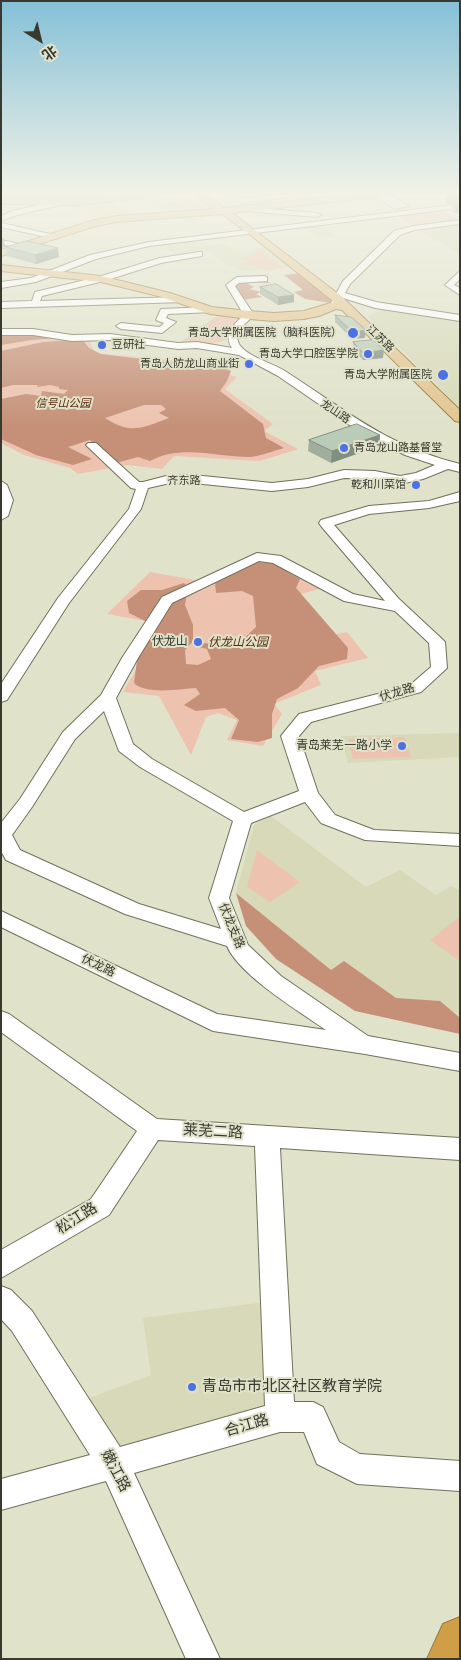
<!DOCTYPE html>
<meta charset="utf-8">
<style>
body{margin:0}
#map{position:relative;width:461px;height:1660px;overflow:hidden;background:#e1e2ca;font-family:"Times New Roman","Noto Sans SC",serif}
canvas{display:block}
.frame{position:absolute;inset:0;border:2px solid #38392f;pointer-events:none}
.north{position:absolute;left:15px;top:15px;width:50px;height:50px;-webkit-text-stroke:4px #e1e2ca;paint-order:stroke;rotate:144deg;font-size:14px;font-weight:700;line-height:20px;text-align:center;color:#38392f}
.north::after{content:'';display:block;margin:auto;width:18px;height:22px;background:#38392f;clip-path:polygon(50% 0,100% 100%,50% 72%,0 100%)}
</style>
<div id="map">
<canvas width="461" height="1660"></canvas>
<div class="frame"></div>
<div class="north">北</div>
</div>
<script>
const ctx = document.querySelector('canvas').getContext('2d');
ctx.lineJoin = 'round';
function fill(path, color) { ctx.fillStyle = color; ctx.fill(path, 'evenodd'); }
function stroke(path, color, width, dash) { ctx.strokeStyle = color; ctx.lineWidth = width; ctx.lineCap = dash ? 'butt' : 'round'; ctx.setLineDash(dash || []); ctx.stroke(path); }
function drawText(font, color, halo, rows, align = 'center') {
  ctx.font = font + ' "Times New Roman","Noto Sans SC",serif'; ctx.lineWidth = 4; ctx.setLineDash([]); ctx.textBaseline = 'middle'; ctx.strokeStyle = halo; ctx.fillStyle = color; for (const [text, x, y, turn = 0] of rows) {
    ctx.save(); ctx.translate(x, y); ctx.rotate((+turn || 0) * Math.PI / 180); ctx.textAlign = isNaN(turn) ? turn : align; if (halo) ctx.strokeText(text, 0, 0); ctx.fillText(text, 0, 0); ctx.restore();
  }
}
fill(new Path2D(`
 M108,200L136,217L99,216L69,206L73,203Z
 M319,225L338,236L320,238L302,227Z
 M460,225V254L419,231L420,230Z
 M193,240L202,246L220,244L236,250L250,251L262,247L290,267L268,271L240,270L229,265L209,252L178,256L160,244Z
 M386,308L460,319V408L367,316Z
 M460,733V757L348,763L341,736Z
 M271,816L366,887L400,870L436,895L451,886L460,890V1030L331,970L236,893L254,825Z
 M265,1302L266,1407L116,1451L84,1400L151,1375L143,1318Z`), '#d7d9b9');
fill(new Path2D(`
 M1,194H140L78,201L1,199Z
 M194,199L208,208L172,213L152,204Z
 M441,210L460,220L413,225L395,215Z
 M260,250L283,268L270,270L243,264L250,261L242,259Z
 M221,313L243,316C236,323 226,330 227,340L207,345L178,344Z
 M1,335L59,338L62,343L89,340L95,353L179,361L237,377L225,389L273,424L264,431L298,449L260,461L174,456L162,469L127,465L78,474L70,468L24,455L1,443Z
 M266,556L327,587L297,595L328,636L347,632L368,658L315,671L321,685L274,704L282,714L263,746L227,740L237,720L218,713L206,717L191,755L159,696L123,692L162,624L107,614L150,572L200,581Z
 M405,737L411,757L353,759L348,739Z
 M257,850L300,882L270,902L247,887Z
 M458,918L460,919V961L430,940Z`), '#edc3b0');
fill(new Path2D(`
 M300,273L331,298V303L305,299L294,292L303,290L284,275Z
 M263,280L271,283C263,284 258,281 247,283L254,287L250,289L261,292L256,294L262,297L242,300L233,286L234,283Z
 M31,334L59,338L32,340L1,345V335Z
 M82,339L89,348L101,354L182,364H214L231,371L227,381L220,391L263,424L266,438L284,448C273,451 261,456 250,457C217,457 181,444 150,461L138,457L116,463L90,440L68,447L92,459L73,465L36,455L1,439V399L26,394L41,396L42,391L64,394L68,390L59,389V387L50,385L37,387L38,385H13L1,388V351L43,342ZM144,405H161L166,409L159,413L169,418C142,428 131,435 105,418Z
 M256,562L272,563L300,579L296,588L348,648L347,659L319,666L298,688L277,699L272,714V738L258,742L231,739L239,720L225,708L196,711L184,705L200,694L196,688C180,689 145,695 134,683L138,653L153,625L129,613L127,601L141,590H162L184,583L188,587L185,605L193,625V641L185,650L186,664L198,665L211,659L207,649L199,647L202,643L236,646L256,627L253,596L242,591L216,593L215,582Z
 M236,893L331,970L344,961L396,998L440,1001L460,1018V1034L355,1011L276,959L246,926Z`), '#c59077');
const minor = new Path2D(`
 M231,194H238L243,199L279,194L295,195L291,197L241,203Z
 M370,194H389L409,206L395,209Z
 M62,200L66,202L65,204L17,215L1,221V216L12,211Z
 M460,204V208L149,246L96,259L36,282L1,288V282L31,278L90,255L149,242Z
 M243,207L317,213L321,215L317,217L246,211L242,209Z
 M460,220V224L414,230L400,235L350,284L345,293L376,302L460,315V321L375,308L343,298L338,307H332L330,305L343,281L394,231L413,226Z
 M1,223L55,235L59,237L55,239L1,227Z
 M1,240L25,245L26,247L22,249L1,244Z
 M199,252H202V256L161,263L104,281L42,296L40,301L180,297L183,298V302L1,308V302L32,301L35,292L98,277L160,258Z
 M460,271V279L454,285L460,288V295L445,285Z
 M264,276L267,277V281L239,283L235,286L254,315C247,323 233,331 239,344C246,356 272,363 285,371C347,411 385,445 460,464V472L448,469L423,479L400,484L375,479L344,478L308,487L272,491L193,483H170L148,488L141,509L69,603L7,700L1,702V684L58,598L129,509L136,489L131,488L88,447L86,445L88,443H96L139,482H143L170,475H193L272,483L308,479L344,470L375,471L400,476L416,473L435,465L405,455L361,433L278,376L239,355L197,348L178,349L110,340L72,341L33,335H1V329H33L72,335L110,334L178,343L197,342L232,348C223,334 234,324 244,315L226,285L237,277Z
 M210,307L213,308V312L168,314L166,318L176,322L162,333L121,329L116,326L121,323L160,327L164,323L156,320L161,309Z
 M1,481L7,485L13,500L8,516L1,520Z
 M460,492V501L429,508L369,514L334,525L399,599L442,639L445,642L447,668L421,692L311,722L299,736L318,793L335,815L374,830L460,834V846L365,840L321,823L305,802L251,823L229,898L248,945L281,976L368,1036L460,1053V1071L365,1054L213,1031L1,927V911L217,1014L326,1030C300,1012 239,975 227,946L125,914L6,860L1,851V823L20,799L63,732L101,695L122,658L162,597L257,553L281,556L353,594L385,601L321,526L319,523L321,520L369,506L429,501ZM259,561L273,563L344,601L395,611L429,643L431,667L409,686L299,714L281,736L299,791L244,812L152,759L133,744L116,698L138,658L172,603ZM104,711L119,751L140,767L233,821L209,898L221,929L139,904L20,850L12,835L32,807L75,739Z
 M1,1011L9,1014L157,1119L460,1138V1160L280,1148L294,1402H313L323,1407L339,1442L360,1454L460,1461V1491L357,1484L317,1464L304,1432H280L134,1473L220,1659H186L106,1481L1,1510V1479L90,1455L12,1331L1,1319V1286L11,1290L32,1311L120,1447L265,1406L255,1146L158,1140L109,1215L1,1278V1250L91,1199L137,1131L1,1032Z`);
const major = new Path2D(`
 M123,194H154L150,197L76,205L1,204V198L76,199Z
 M194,194H204L225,208L352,194H382L378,197L232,213L341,296L460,410V422L455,421L342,310L336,309L319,316L304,319L274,321L249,319L210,314L162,297L101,282L1,271V265L101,276L170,293L212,307L249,311L274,313L304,311L334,302L248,233L222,214L117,222L96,226L1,256V250L94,220L117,216L214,209Z`);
const highway = new Path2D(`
 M460,1617V1659H427L443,1624Z`);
stroke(minor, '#70715c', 2);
stroke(major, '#9b7b3f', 2);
stroke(highway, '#9b7b3f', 2);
fill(minor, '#fff');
fill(major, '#e3c591');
fill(highway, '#d19e48');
fill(new Path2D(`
 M451,194H460V212L455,213L451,211L452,204L458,203L446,204V197Z
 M6,247L59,257L36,264L7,256Z
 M260,287L294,295V302L278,305L260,294Z
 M335,315L365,338L352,339L335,322Z
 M353,342L383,358L363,360L353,350Z
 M380,435L379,446L331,463L308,451L309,440Z`), '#a0af9d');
fill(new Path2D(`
 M460,196V203L446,204V197Z
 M460,205V212L455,213L456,206Z
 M4,238L5,247L1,248V239Z
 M58,248L59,257L36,264L35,255Z
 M294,295V302L278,305V297Z
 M366,330L365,338L352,339L353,332Z
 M384,350L383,358L363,360V353Z
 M380,435L379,446L331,463L332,451Z`), '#828e80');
const building = new Path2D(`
 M451,194H460V196L446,197Z
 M460,203V205L456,206L452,204Z
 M27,241L58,248L35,255L6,247Z
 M276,284L294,295L278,297L260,287Z
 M335,315L351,317L366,330L353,332Z
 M373,340L384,350L363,353L353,342Z
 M357,424L380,435L332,451L309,440Z`);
fill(building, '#bacbb7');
stroke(building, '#828e80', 1);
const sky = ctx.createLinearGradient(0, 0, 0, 427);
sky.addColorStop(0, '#84c0d7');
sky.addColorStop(0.45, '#f2f2e7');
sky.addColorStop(1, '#f2f2e700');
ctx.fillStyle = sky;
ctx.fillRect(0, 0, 461, 427);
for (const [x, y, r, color] of [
 [353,333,6,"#4d70e4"],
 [102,345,5,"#4d70e4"],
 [368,354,5,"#4d70e4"],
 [249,364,5,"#4d70e4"],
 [443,375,6,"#4d70e4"],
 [344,448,5,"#4d70e4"],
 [416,485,5,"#4d70e4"],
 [198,642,5,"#4d70e4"],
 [402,746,5,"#4d70e4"],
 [192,1387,5,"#4d70e4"]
]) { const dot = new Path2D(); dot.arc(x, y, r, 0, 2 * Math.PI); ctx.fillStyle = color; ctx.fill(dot); stroke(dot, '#e1e2ca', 2); }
drawText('11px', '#38392f', '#e1e2ca', [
 ["青岛大学附属医院（脑科医院）",342,333],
 ["豆研社",112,345,"left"],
 ["青岛大学口腔医学院",358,354],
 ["青岛人防龙山商业街",239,364],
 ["青岛大学附属医院",432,375],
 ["青岛龙山路基督堂",354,448,"left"],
 ["乾和川菜馆",406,485]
], 'right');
drawText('11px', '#38392f', '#e1e2ca', [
 ["江苏路",380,339,44],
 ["龙山路",335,412,34],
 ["齐东路",184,481]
]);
drawText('italic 11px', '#5b290d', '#e1e2ca', [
 ["信号山公园",63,404]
]);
drawText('12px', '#38392f', '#e1e2ca', [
 ["伏龙山",188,642],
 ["青岛莱芜一路小学",392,746]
], 'right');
drawText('italic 12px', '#5b290d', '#e1e2ca', [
 ["伏龙山公园",238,643]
]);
drawText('12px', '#38392f', '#e1e2ca', [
 ["伏龙路",397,693,-17],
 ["伏龙支路",231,926,67],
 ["伏龙路",98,966,26]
]);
drawText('15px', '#38392f', '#e1e2ca', [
 ["莱芜二路",213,1132,3],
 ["松江路",77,1219,-32],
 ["合江路",247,1426,-16],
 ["嫩江路",115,1471,62]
]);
drawText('15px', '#38392f', '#e1e2ca', [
 ["青岛市市北区社区教育学院",202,1387]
], 'left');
</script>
